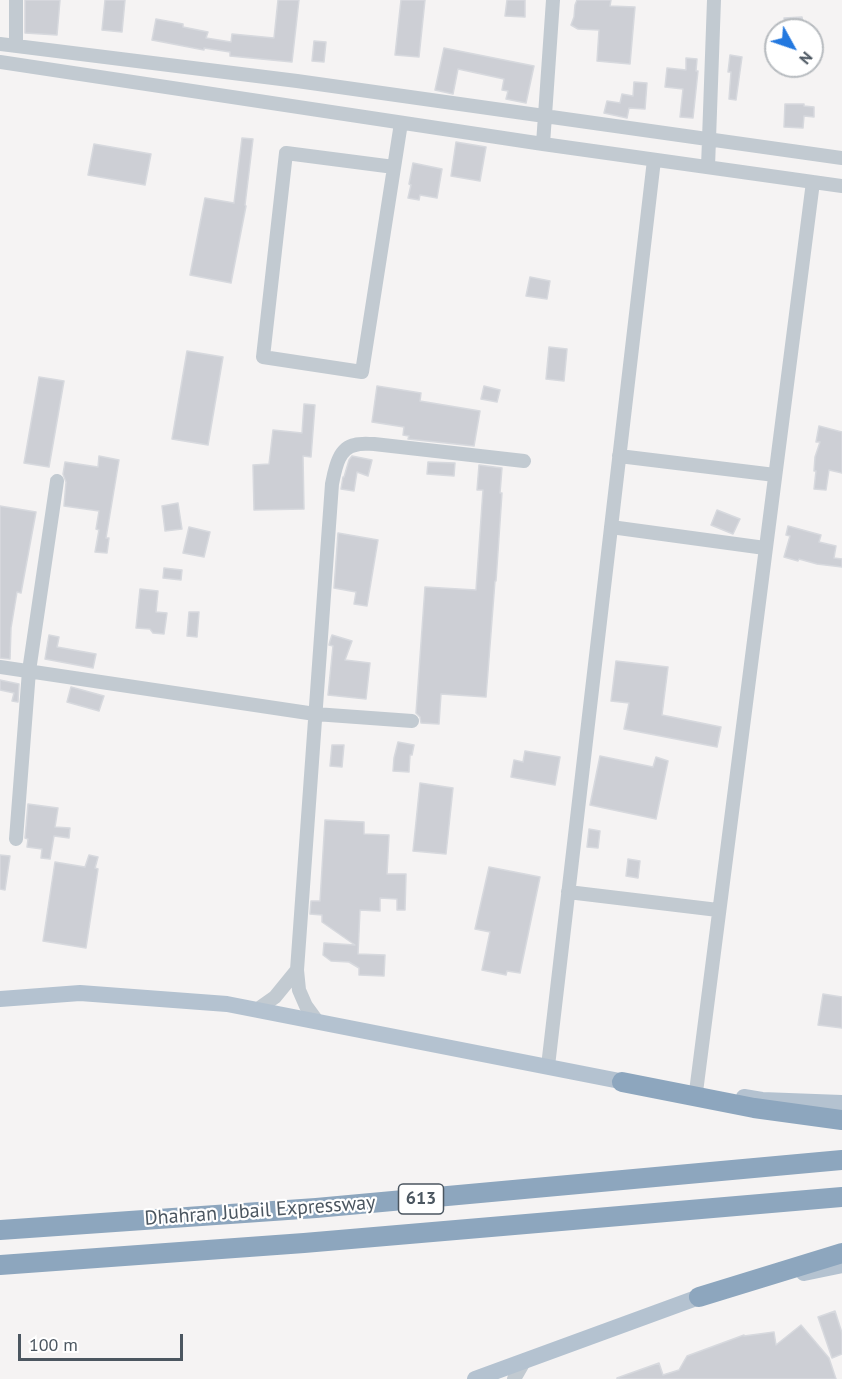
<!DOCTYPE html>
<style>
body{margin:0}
#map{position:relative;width:842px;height:1379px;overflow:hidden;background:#f5f3f3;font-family:"PT Sans",sans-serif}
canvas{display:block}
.north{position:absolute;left:764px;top:18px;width:60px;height:60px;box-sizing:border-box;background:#fff;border:2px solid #b7bbbf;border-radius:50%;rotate:130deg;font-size:16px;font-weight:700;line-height:24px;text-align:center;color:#4b5660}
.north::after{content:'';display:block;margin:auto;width:21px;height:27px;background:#2378df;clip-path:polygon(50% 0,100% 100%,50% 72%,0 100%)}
.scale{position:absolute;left:18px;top:1334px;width:165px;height:27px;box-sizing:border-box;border:3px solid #4b5660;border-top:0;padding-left:8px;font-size:18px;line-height:21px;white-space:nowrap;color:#4b5660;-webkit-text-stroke:4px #fff;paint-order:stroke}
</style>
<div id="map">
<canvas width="842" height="1379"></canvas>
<div class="north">N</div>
<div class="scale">100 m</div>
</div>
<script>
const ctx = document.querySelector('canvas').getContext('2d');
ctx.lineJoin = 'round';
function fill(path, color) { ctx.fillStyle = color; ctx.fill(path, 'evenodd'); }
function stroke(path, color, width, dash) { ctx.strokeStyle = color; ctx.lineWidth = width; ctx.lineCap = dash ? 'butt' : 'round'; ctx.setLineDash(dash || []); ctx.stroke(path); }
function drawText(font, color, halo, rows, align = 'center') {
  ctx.font = font + ' "PT Sans",sans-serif'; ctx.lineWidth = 4.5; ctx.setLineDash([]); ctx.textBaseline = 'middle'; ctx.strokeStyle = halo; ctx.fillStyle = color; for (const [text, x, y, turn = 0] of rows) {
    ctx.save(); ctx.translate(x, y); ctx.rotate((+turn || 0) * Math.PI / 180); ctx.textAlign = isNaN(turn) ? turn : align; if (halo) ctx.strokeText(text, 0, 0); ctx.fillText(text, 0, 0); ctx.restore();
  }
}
const building = new Path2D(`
 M25,0H60L57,35L25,33Z
 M105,0H125L122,32L102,30Z
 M278,0H299L292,62L230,56V52L204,48V50L152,40L156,19L183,24V27L208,32L206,38L231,42L232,34L274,38Z
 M401,0H425L419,57L395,55Z
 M507,0H525V17L505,16Z
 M577,0H611L610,6L635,7L630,64L597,61L599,30L578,29L571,25L574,17L575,5Z
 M802,17L803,28L785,29L784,18Z
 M314,41L326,42L324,62L312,61Z
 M444,48L534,66L526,103L506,99L508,91L502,90L504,79L458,69L453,94L435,90Z
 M730,55L742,57L736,100L729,99L731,72H728Z
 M686,58L697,59L696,71H698L693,118L680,117L683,89L665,87L667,68L686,70Z
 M634,82L647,83L645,109L629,108L627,118L604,113L607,101L620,103L622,94L633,96Z
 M785,104H804V106L814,107V117L804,116L803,128L784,127Z
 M242,138L253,139L245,205L246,206L231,283L190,275L205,198L234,203Z
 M456,142L486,147L480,181L451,176Z
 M94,144L151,154L145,185L88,175Z
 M413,163L442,169L437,198L420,195L419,200L408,198L411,185L409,184Z
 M530,277L550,281L547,299L526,296Z
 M549,347L567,349L564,381L546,379Z
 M187,351L223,357L208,445L172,439Z
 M39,377L64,381L49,467L24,463Z
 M377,386L421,393L420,401L480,411L474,446L408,439L409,436L403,435L404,427L372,422Z
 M484,386L500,390L497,402L481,399Z
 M304,404L315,405L311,457L303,456L304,509L254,510L253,465L269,464L273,430L302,433Z
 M819,426L842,432V473L829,470L826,490L814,489L816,471H814L815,457L820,442H816Z
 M99,456L119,460L106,538H109L107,553L95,552L99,530L96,529L99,511L64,506L66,482L63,474L65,462L98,467Z
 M352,456L372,460L368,476L357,472L354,491L341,489L343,477H344L349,460Z
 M428,462L455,463L454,476L427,474Z
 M479,465L502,468L500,493H502L496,581H495L486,697L441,694L439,724L421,723L420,717L416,713L425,587L476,590L483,490H477Z
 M178,503L182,529L165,531L162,506Z
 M0,506L36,512L21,593L17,592L11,628L10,659L0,658Z
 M717,510L740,519L733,534L711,525Z
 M788,526L821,535L819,542L836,546L834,558L842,559V567L817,564L799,559L798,561L784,557L790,536L786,535Z
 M189,527L210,532L204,557L183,553Z
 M338,533L378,540L367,606L354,604L356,592L334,588Z
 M164,568L182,570L181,580L163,578Z
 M140,589L158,591L156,612L167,613L164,634L153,633L150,629L136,628Z
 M189,612H199L197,637L187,636Z
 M49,635L59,637L57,647L96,654L93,668L45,659Z
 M332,635L352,641L345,660L370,663L366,699L328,695L333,646L329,645L330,641Z
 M616,661L668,667L662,715L721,727L717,747L624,729L629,703L611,701Z
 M0,680L19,684L18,702L12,701L14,693L0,690Z
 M71,687L104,696L99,711L67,702Z
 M398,742L414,745L412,755H410L409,772L393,771L394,758Z
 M332,745H344L342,767L330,766Z
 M525,751L560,757L555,785L511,777L514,760L523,762Z
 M600,756L653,767L656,757L668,761L656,819L590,805Z
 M420,783L453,788L446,854L413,851Z
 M28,804L58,808L55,827L70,828L69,838L54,836L50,859L41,858L42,849L27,847L28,839L25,838Z
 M325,820L364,822V834L389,835L387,874H406L405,910H397V899L380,898V911L360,910L358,954L385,955L384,976L359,975V968L349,962L331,961L323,955L324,943L355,945L322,922V915L310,914L311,901H320Z
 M589,829L600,831L598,848L587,847Z
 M0,855L10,856L5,890L0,889Z
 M89,855L98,857L95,868L98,869L86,948L43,941L55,862L85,867Z
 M628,859L640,861L638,878L626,876Z
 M489,867L540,877L520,973L507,971L506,975L482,970L490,932L475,929Z
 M823,994L842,997V1028L818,1025Z
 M835,1311L842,1333V1354L832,1358L818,1317Z
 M801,1325L829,1358L836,1379H617V1378L659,1363L663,1375L679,1370L687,1356L744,1335V1336L774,1332L776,1345Z`);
fill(building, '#cdcfd5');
stroke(building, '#d7d9de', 1.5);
stroke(new Path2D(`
 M0,44L297,81L842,158
 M16,46V0
 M0,62L543,144L842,186
 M543,144L553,0
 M394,167L286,153L263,357L362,372L401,123
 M708,167L714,0
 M619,456L775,475
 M611,527L765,548
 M0,667L315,714L412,721
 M16,839L29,671L57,481
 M568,892L718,910
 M297,970L332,484C335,470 338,448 355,445C361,443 368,444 374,444L524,461
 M258,1009L275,997L297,970L299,990L306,1006L317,1021
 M548,1066L654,160
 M696,1092L813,182
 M514,1379L525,1360`), '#c2cad1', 14);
stroke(new Path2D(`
 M0,999L80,993L227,1004L635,1084
 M744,1097L762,1100L842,1103
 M804,1273L842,1265
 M475,1379L699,1297L711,1294`), '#b4c2d0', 16);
stroke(new Path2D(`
 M622,1082L754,1108L842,1120
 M0,1230L316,1208L842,1160
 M0,1265L304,1243L842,1197
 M699,1297L842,1253`), '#8da6be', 20);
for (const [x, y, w] of [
 [421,1199,45]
]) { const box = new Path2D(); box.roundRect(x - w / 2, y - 15, w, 30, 4.5); ctx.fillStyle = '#fff'; ctx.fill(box); stroke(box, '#4b5660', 1.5); }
drawText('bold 18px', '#4b5660', null, [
 ["613",421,1199]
]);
drawText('20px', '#4b5660', '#fff', [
 ["Dhahran Jubail Expressway",260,1211,-4]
]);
</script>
